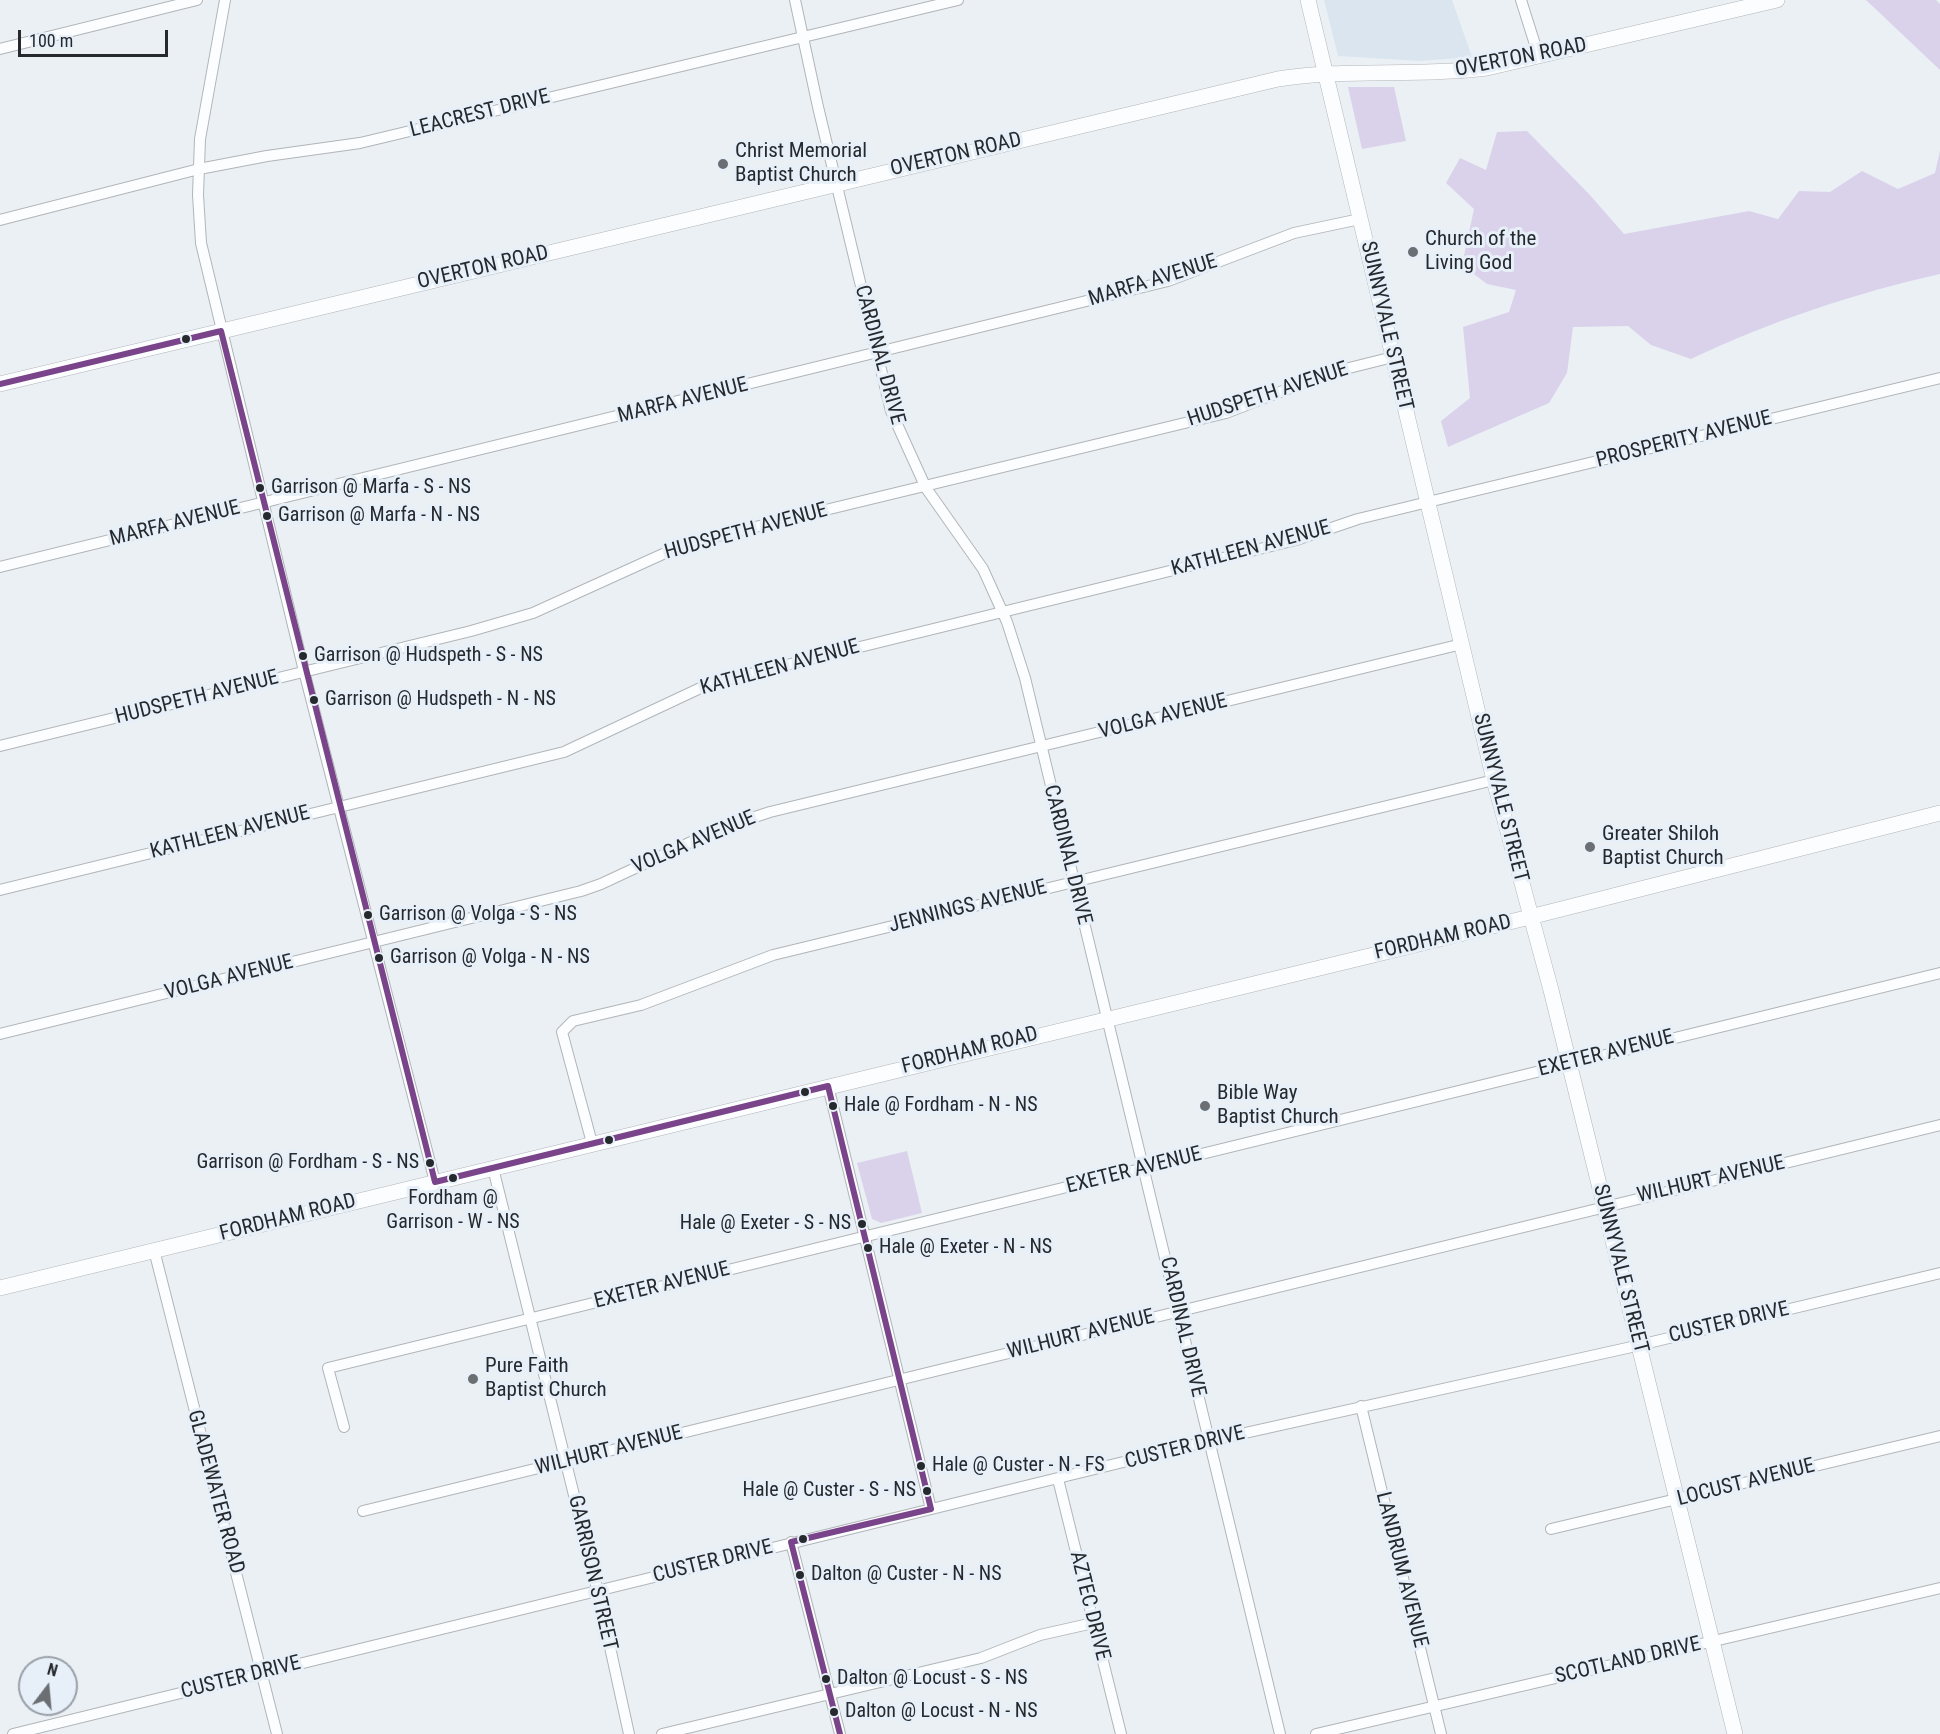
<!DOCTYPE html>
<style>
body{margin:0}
#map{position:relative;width:1940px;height:1734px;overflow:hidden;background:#ebf0f5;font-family:"Roboto Condensed",sans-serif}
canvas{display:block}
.north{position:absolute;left:18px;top:1656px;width:60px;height:60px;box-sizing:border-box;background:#e7f0f9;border:2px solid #9aa0a7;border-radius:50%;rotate:16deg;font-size:16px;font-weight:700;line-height:24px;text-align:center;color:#26292d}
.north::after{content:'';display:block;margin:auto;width:21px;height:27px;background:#6b6f73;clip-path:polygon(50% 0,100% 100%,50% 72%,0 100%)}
.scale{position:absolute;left:18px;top:30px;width:150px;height:27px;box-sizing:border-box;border:3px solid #26292d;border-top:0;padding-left:8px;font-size:18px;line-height:21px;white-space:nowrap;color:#26292d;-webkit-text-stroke:4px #e7f0f9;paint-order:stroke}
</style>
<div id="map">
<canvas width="1940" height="1734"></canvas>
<div class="north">N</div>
<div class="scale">100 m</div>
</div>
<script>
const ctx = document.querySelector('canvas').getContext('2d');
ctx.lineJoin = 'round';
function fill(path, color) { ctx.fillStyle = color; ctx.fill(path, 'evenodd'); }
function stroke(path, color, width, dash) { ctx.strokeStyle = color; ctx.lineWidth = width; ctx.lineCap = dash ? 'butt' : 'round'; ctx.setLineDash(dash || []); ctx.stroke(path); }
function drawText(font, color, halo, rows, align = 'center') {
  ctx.font = font + ' "Roboto Condensed",sans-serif'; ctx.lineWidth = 6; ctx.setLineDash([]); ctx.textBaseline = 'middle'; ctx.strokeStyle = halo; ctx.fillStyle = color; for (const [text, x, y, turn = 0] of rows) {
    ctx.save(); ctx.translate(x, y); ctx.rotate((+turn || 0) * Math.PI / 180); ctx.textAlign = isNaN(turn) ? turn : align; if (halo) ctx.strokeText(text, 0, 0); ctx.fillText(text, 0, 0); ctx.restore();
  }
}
fill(new Path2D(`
 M1324,0H1452L1472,57L1420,61L1338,56Z`), '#dae5ef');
fill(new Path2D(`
 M1866,0H1936L1940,4V70Z
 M1348,87H1394L1406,141L1362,149Z
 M1527,131L1589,194L1624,234L1749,211L1778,219L1799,191L1830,192L1862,171L1898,189L1935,173L1940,151V274C1855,293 1769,322 1691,359L1651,345L1628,326L1573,327L1567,373L1549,403L1448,447L1441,421L1470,398L1463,327L1509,312L1516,290L1487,284L1462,265L1474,209L1446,183L1460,158L1486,170L1497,132Z
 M907,1151L922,1213L881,1223L872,1219L857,1163Z`), '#dad2eb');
const street = new Path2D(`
 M225,0L200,139L198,195L201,243L304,671L435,1182
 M795,0L818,107L891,411L926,488L983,569L1007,622L1025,678L1280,1734
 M1521,0L1539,57
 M0,49L197,0
 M0,220L199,169L267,156L360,143L958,0
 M0,567L1168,281L1294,233L1360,219
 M0,746L471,631L533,613L685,544L1226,413L1329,373L1393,357
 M0,890L564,752L709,684L1296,540L1358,519L1940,378
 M0,1034L581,891L601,884L721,828L770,812L1462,644
 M828,1086L931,1509
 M592,1143L562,1032L573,1021L641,1005L773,955L1494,780
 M493,1168L598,1592L629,1734
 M154,1250L277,1734
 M1361,1406L1441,1734
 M344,1427L328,1368L1940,973
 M1058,1479L1121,1734
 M363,1511L1940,1125
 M1551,1529L1940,1436
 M791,1542L840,1734
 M13,1734L1209,1441L1627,1348L1940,1273
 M662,1734L981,1658L1040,1635L1093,1623
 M1316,1734L1940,1588`);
const secondary = new Path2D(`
 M1308,0L1494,780L1551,990L1735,1734
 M0,384L1278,79C1347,68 1417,77 1487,68L1777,0
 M0,1288L1530,917L1940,813`);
stroke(street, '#b1b5b8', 12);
stroke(secondary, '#b1b5b8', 16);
stroke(street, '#fcfdfe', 10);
stroke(secondary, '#fcfdfe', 15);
stroke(new Path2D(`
 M221,331L435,1182
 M0,384L221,331
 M828,1086L931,1509
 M435,1182L828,1086
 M791,1542L840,1734
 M791,1542L931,1509`), '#794489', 6);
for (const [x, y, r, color] of [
 [723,164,6,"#6b6f73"],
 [1413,252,6,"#6b6f73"],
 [186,339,5,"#26292d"],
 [260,488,5,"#26292d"],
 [267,516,5,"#26292d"],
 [303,656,5,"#26292d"],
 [314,700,5,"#26292d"],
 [1590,847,6,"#6b6f73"],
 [368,915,5,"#26292d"],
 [379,958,5,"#26292d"],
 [805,1092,5,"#26292d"],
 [833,1106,5,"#26292d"],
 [1205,1106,6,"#6b6f73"],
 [609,1140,5,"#26292d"],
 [430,1163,5,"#26292d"],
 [453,1178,5,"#26292d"],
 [862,1224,5,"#26292d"],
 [868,1248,5,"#26292d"],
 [473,1379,6,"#6b6f73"],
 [921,1466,5,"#26292d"],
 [927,1491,5,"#26292d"],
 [803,1539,5,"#26292d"],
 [800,1575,5,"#26292d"],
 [826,1679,5,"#26292d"],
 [834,1712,5,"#26292d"]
]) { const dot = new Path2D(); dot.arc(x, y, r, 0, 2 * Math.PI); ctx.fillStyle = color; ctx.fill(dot); stroke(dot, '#e7f0f9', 2); }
drawText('20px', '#26292d', '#e7f0f9', [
 ["Garrison @ Marfa - S - NS",271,488],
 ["Garrison @ Marfa - N - NS",278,516],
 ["Garrison @ Hudspeth - S - NS",314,656],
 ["Garrison @ Hudspeth - N - NS",325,700],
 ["Garrison @ Volga - S - NS",379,915],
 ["Garrison @ Volga - N - NS",390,958],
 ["Hale @ Fordham - N - NS",844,1106],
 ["Garrison @ Fordham - S - NS",419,1163,"right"],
 ["Fordham @",453,1199,"center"],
 ["Garrison - W - NS",453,1223,"center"],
 ["Hale @ Exeter - S - NS",851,1224,"right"],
 ["Hale @ Exeter - N - NS",879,1248],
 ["Hale @ Custer - N - FS",932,1466],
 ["Hale @ Custer - S - NS",916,1491,"right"],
 ["Dalton @ Custer - N - NS",811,1575],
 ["Dalton @ Locust - S - NS",837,1679],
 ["Dalton @ Locust - N - NS",845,1712]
], 'left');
drawText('21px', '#26292d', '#e7f0f9', [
 ["OVERTON ROAD",1521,58,-11],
 ["LEACREST DRIVE",480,114,-14],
 ["OVERTON ROAD",956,155,-13],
 ["OVERTON ROAD",483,268,-13],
 ["MARFA AVENUE",1153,281,-17],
 ["SUNNYVALE STREET",1386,326,77],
 ["CARDINAL DRIVE",879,355,75],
 ["HUDSPETH AVENUE",1268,395,-18],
 ["MARFA AVENUE",683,401,-14],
 ["PROSPERITY AVENUE",1684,440,-14],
 ["MARFA AVENUE",175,524,-14],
 ["HUDSPETH AVENUE",746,532,-15],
 ["KATHLEEN AVENUE",1251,549,-15],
 ["KATHLEEN AVENUE",780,668,-15],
 ["HUDSPETH AVENUE",197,698,-14],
 ["VOLGA AVENUE",1163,717,-14],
 ["SUNNYVALE STREET",1500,798,76],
 ["KATHLEEN AVENUE",230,833,-14],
 ["VOLGA AVENUE",694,843,-23],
 ["CARDINAL DRIVE",1067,855,76],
 ["JENNINGS AVENUE",968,907,-14],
 ["FORDHAM ROAD",1443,938,-13],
 ["VOLGA AVENUE",229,978,-14],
 ["FORDHAM ROAD",970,1051,-14],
 ["EXETER AVENUE",1606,1054,-14],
 ["EXETER AVENUE",1134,1171,-14],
 ["WILHURT AVENUE",1711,1180,-13],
 ["FORDHAM ROAD",288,1218,-14],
 ["SUNNYVALE STREET",1620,1269,76],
 ["EXETER AVENUE",662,1286,-14],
 ["CUSTER DRIVE",1729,1323,-13],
 ["CARDINAL DRIVE",1182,1327,77],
 ["WILHURT AVENUE",1081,1335,-14],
 ["CUSTER DRIVE",1185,1448,-14],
 ["WILHURT AVENUE",609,1451,-14],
 ["LOCUST AVENUE",1746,1483,-14],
 ["GLADEWATER ROAD",215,1492,75],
 ["CUSTER DRIVE",713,1562,-14],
 ["LANDRUM AVENUE",1401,1570,76],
 ["GARRISON STREET",592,1573,77],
 ["AZTEC DRIVE",1089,1606,76],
 ["SCOTLAND DRIVE",1628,1661,-13],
 ["CUSTER DRIVE",241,1678,-14]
]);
drawText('21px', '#26292d', '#e7f0f9', [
 ["Christ Memorial",735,152],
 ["Baptist Church",735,176],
 ["Church of the",1425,240],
 ["Living God",1425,264],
 ["Greater Shiloh",1602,835],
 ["Baptist Church",1602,859],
 ["Bible Way",1217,1094],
 ["Baptist Church",1217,1118],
 ["Pure Faith",485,1367],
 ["Baptist Church",485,1391]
], 'left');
</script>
